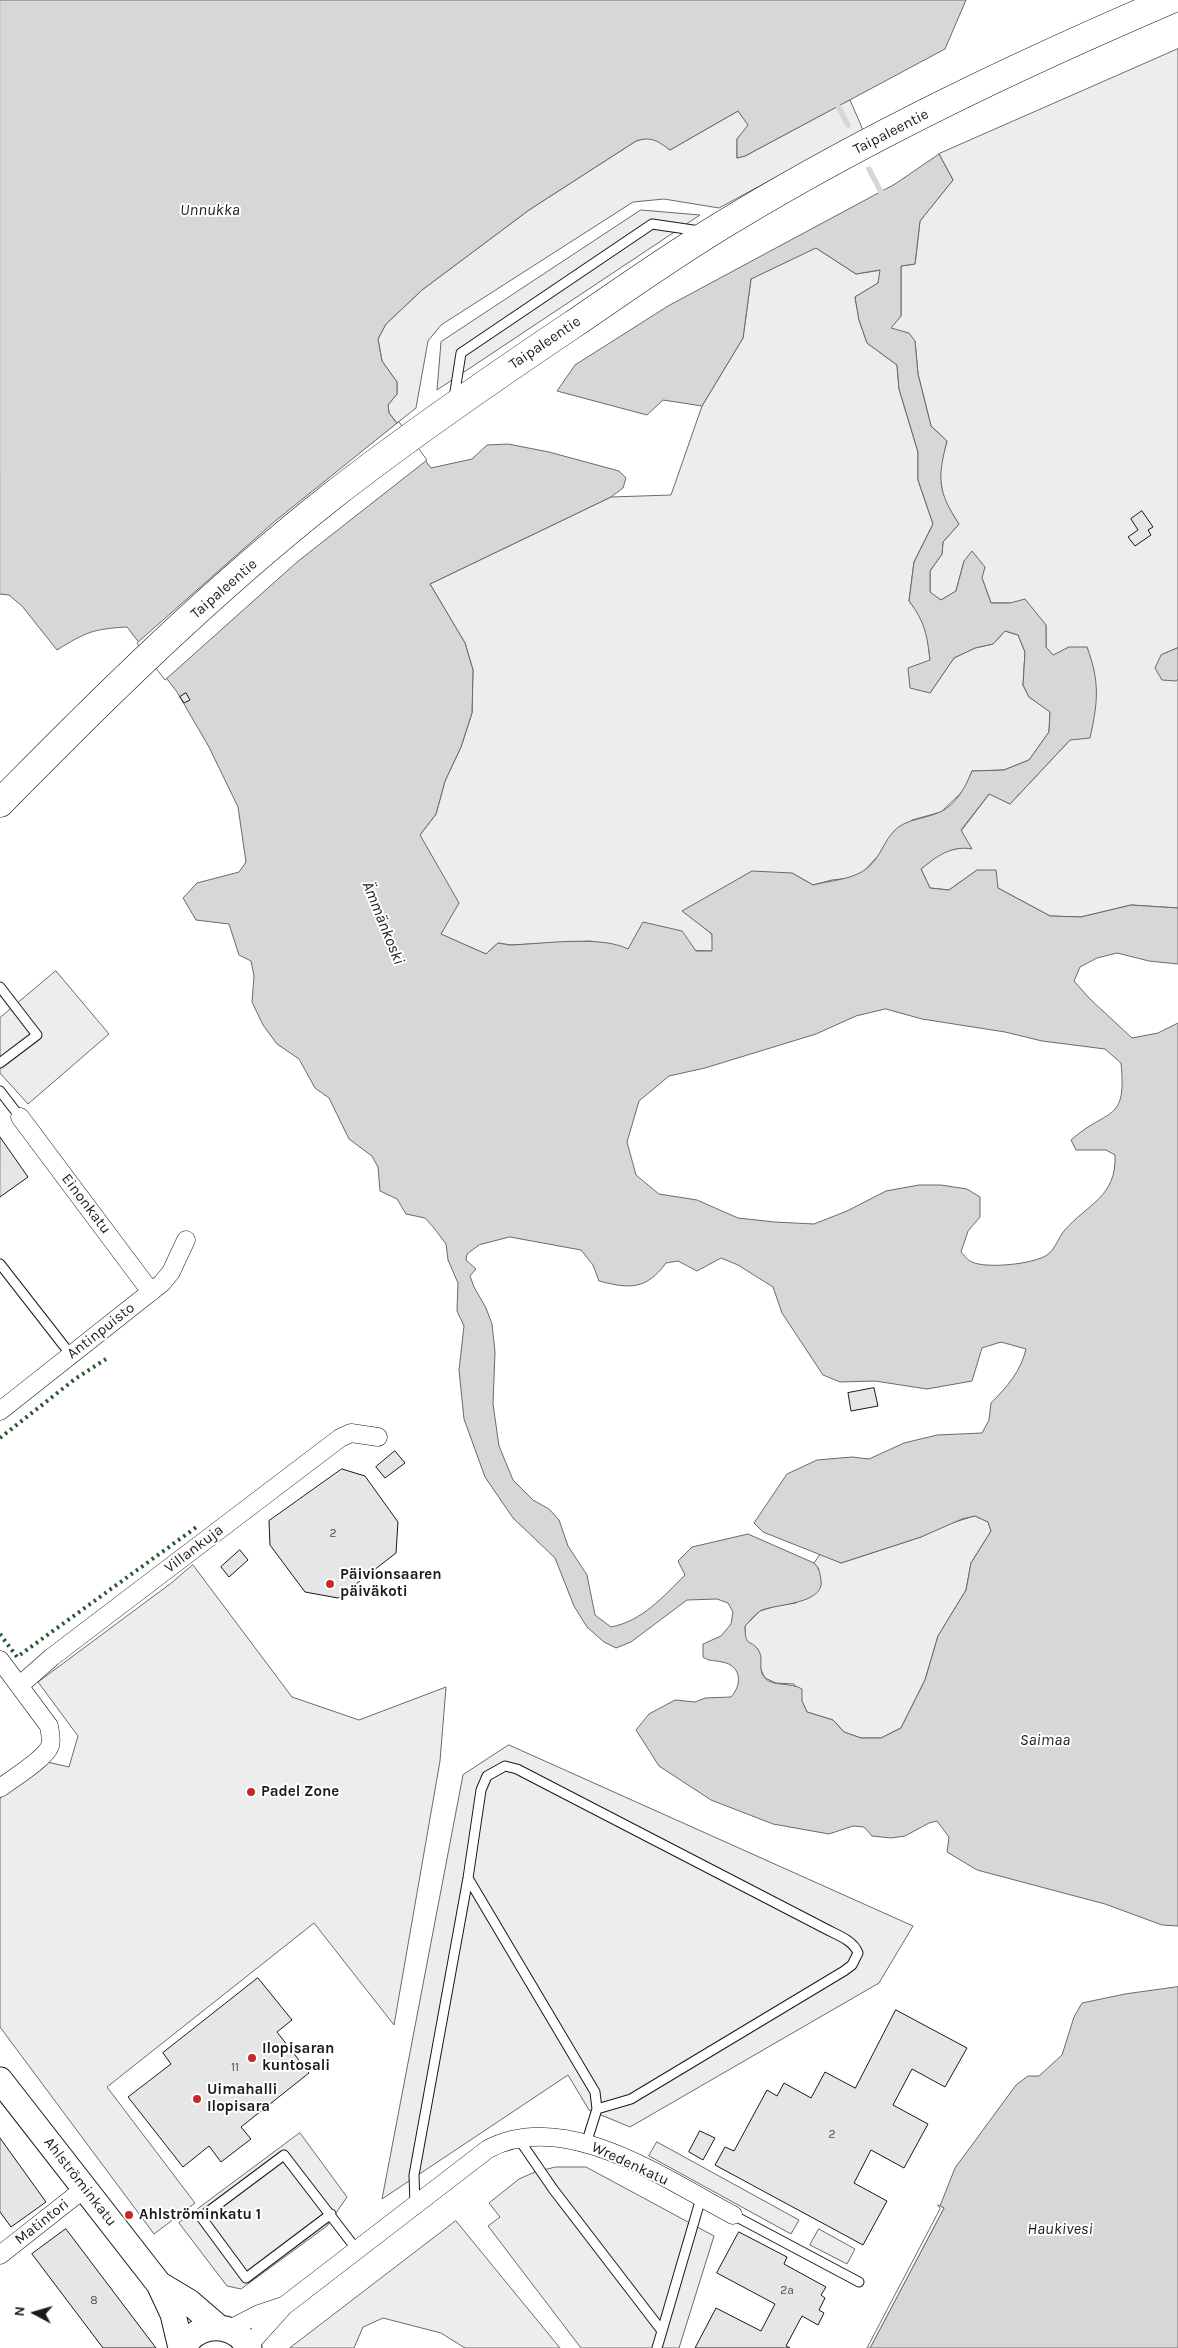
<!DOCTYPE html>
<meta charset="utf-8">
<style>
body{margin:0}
#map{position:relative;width:1178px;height:2348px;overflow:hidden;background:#fff;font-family:Karla,sans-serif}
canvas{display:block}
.north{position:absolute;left:10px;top:2288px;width:50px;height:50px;-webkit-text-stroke:4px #fff;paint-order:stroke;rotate:276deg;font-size:14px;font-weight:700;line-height:20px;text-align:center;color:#1a1a1a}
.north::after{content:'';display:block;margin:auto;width:18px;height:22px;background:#1a1a1a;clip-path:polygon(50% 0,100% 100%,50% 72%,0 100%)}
</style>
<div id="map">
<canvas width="1178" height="2348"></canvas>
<div class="north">N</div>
</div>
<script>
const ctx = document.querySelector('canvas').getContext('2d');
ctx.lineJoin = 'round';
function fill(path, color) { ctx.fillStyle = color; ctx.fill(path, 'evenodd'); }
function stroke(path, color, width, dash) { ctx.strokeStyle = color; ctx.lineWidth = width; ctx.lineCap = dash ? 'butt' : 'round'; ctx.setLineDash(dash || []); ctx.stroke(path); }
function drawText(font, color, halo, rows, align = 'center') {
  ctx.font = font + ' Karla,sans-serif'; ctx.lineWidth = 4; ctx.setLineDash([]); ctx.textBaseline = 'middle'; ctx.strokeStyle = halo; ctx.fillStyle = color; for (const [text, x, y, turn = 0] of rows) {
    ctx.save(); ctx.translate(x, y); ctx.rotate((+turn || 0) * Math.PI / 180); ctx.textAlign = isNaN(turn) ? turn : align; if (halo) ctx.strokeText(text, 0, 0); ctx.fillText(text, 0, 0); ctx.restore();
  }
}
const built = new Path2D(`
 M1178,49V648L1162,655L1175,681L1178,679V908L1131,905L1081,917L1050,916L998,888L977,870L949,890L930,888L921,869L942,852L965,847L961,831L990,793L1010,804L1070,740L1069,647L1053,656L1046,647V625L1010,603H991L982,578L964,561L956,591L941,600L930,593V571L942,554L943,542L959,524L944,502L939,470L947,441L931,426L918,374L915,341L890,328L901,316V266L915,264L920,221L953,180L939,154Z
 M850,100L863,130L719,208L664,199L633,202L441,325L428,341L416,408L397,423L389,413L388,405L397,394V382L382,361L378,339L386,324L422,290L529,210L636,141L647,138L656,139L670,150L738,111L749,125L737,139V158L745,156Z
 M641,210L700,215L437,390L441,342Z
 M816,248L856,274L881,270L878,283L855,297L859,320L867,343L897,365L899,389L918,452V480L933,524L914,562L909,601L921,616L927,632L930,660V693L954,658L975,648L993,644L1005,631L1018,635L1025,652L1023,685L1029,697L1050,711L1049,732L1029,760L1004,770L972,771L964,790L941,812L912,820L863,872L850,878L832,880L813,885L792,873L683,911L712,934L713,951L628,949L590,941L510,945L498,943L486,954L440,934L420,835L436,814L445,781L461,747L472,713L473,670L465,643L430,584L611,497L671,495L702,406L743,338L751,279Z
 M56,971L109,1034L28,1104L0,1073V1018Z
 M975,1516L988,1522L991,1531L971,1563L966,1590L938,1636L925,1680L901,1728L881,1738H861L844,1732L833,1720L807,1712L794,1684L776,1683L765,1678L760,1668L758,1649L750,1644L745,1638V1626L760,1611L776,1606L796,1603L819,1569L814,1563L821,1553L841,1563L921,1537L946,1525Z
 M193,1565L292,1697L359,1720L446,1687L440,1761L394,2025L314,1923L107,2087L195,2203L154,2234L0,2027V1798L47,1762L69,1767L78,1736L38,1682L170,1584Z
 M509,1745L913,1926L879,1983L630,2127L589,2110L568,2075L382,2199L463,1775Z
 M300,2133L347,2197L327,2226L241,2289L227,2286L179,2223Z
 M657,2142L799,2220L791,2234L649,2156Z
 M556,2167H586L714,2236L679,2348H581L488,2226L500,2217L489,2203L519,2179L535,2172Z
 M456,2221L560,2348H465L441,2333L383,2318L363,2327L354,2348H290Z
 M819,2229L855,2249L847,2264L810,2245Z`);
fill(built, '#ededed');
stroke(built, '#6a6a6a', 1);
const water = new Path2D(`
 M0,0H966L945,49L745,156L737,158V139L748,125L738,111L670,150C658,141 651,136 636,141L529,210L422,290L386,324L378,339L382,361L397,382V394L388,405L389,413L431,468L472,459L487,445L508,444L549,452L619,471L626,478L623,488L611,497L430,584L465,643L473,670L472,713L461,747L445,781L436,814L420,835L459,903L441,934L486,954L498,943L510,945C542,944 601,935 628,949L643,922L682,931L696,951H712V934L682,911L752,871L792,873L813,885C836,879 860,880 875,860C882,851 886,839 894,831C905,819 925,819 940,812C956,805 966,786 972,771L1004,770L1029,760L1049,732L1050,712L1029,697L1023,685L1025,652L1018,635L1005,631L993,644L975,648L954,658L930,693L910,688L908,668L930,660C927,635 925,622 909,601L914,562L933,524L918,480V452L899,389L897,365L867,343L859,320L855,297L878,283L880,270L856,274L816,248L751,279L743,338L702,406L663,400L647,415L557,391L575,365L668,306L895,184L939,154L953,180L920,221L915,264L901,266V316L891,328L909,333L915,341L918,374L931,426L947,441C937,479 938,492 959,524L943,542L942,554L930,571V592L941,600L956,591L964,561L972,551L985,567L982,578L991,603H1010L1025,599L1046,625V647L1053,655L1069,647H1087C1100,682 1098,702 1090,738L1070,740L1010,804L989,794L961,830L972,849C951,845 936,857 921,869L930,888L949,890L977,870H996L998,888L1050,916L1081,917L1131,905L1178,908V964L1149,961L1117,953L1097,958L1080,967L1074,981L1090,999L1132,1038L1158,1033L1178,1023V1926L1162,1925L1105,1904L977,1870L947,1852L949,1837L937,1821L929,1823L905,1836L891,1838L872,1836L864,1827L853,1826L829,1834L773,1824L711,1800L659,1766L636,1730L649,1714L675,1700L695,1702L705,1698L731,1697C743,1684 741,1665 722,1662C715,1660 710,1662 703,1657V1644L721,1636L731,1624L733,1612L728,1603L717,1599L687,1600L631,1642L616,1648L604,1642L587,1627L574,1606L555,1558L513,1518L485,1477L464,1419L459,1370L464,1326L457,1311L458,1283L448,1260L446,1244L434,1228L425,1218L406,1214L397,1199L380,1191L378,1167L372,1156L349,1139L329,1098L315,1088L299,1059L277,1044L263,1025L252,1002L254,976L251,961L239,955L229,924L196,920L183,898L197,883L239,872L246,862L238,807L209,747L177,692L127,627C93,629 86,632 57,650L22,606L9,595L0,594ZM886,1009L922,1019L1005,1032L1042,1041L1105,1049L1121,1063C1127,1124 1108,1107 1071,1140L1076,1150H1106L1115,1155C1117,1197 1087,1204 1064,1231C1059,1237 1054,1251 1047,1255C1034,1264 987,1269 972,1262C968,1261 964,1255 961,1252L968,1231L980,1217V1197L967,1189L941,1185H919L886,1191L847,1211L814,1224L775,1222L738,1218L697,1200L659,1194L636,1175L627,1142L639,1101L669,1076L705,1068L816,1034L856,1016ZM510,1237L581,1250L593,1265L599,1281C630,1289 646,1290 666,1263L678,1261L697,1271L721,1258L738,1265L773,1287L782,1313L823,1375L840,1382L875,1381L927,1389L972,1381L982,1348L1001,1342L1026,1349C1021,1371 1007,1387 991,1403L989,1420L982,1433L937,1435L904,1443L869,1459L852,1457L817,1460L787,1474L754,1523L763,1532L841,1563L921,1537L962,1519L975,1516L988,1522L991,1531L971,1563L966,1590L938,1636L925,1680L901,1728L881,1738H861L844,1732L833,1720L807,1712L802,1701V1689C791,1682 773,1687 765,1678C757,1670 764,1660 759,1651C751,1638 745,1649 745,1626C750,1621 756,1613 762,1610C777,1604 825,1604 821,1580C820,1573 819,1568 814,1563L748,1534L692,1547L678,1561L685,1575C663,1597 642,1621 611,1627L595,1615L587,1575L568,1546L559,1520L549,1509L533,1500L513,1480L499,1446L493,1404L495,1352L492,1324L486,1308L474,1287L470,1276L476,1269L466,1260L467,1254L479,1245Z
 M1178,648V679L1176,681L1162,680L1155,668L1161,655Z
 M1178,1987V2348H870L944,2208L940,2206L955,2168L1016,2085L1028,2076H1039L1062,2055L1074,2017L1082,2003L1125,1994Z`);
fill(water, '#d7d7d7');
stroke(water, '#6a6a6a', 1);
const pier = new Path2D(`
 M399,422L427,460L297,562L165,680L137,643L274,522Z
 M938,2205L944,2208L870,2348H867L940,2209Z`);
fill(pier, '#fff');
stroke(pier, '#6a6a6a', 1);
stroke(new Path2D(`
 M838,106L848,125
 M869,169L881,192`), '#d7d7d7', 5.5);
const building = new Path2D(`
 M1142,511L1153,527L1148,530L1151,535L1135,546L1128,537L1138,530L1131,519Z
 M186,693L190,700L184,703L180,697Z
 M0,1137L28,1177L0,1197Z
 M874,1388L878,1406L851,1411L848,1393Z
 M395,1451L405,1463L385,1478L376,1467Z
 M342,1469L365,1476L398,1522L396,1553L338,1598L305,1592L270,1545L269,1521Z
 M240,1550L248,1560L229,1577L221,1567Z
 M258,1978L292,2020L277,2032L309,2073L241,2127L251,2139L221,2162L209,2146L183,2167L128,2097L171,2064L163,2053Z
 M896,2010L967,2048L945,2087L912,2069L893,2105L928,2124L904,2168L871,2150L854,2183L887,2201L863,2245L715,2165L725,2147L734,2151L767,2090L777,2096L784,2083L811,2098L825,2072L855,2088Z
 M700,2131L715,2138L703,2160L689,2152Z
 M0,2138L46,2202L11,2227L0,2212Z
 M66,2229L156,2348H103L32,2254Z
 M739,2232L787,2257L784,2264L826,2287L821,2295L825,2298L819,2310L824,2313L818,2325L802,2316L786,2346L790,2348H695L716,2308L761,2331L775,2304L717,2273Z`);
fill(building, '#e6e6e6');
stroke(building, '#1a1a1a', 1);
const lane = new Path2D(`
 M454,398L461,353L652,224L700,231
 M0,987L37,1035L0,1063
 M0,1091L20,1117
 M0,1264L71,1355
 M468,1878L595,2092L597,2109L586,2144
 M518,2138L553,2189L662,2331
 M415,2205L414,2175L468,1878L481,1790L487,1776L505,1766L517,1769L826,1929C837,1935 853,1940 858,1953L852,1965L844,1971L631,2099L597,2109
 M331,2214L246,2278L201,2217L284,2155L357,2250
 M733,2215L859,2282
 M657,2348L701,2198`);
const street = new Path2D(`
 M20,1117L151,1292
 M0,1411L162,1283L171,1272L186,1240
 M0,1660L49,1726C50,1733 52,1739 50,1746C45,1759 12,1779 0,1788
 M19,1686L52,1657L340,1438L351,1433L378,1437
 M0,2255L85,2188
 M230,2329L259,2314L283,2306
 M248,2346L284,2306L488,2149C565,2108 665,2179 733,2215`);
const secondary = new Path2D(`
 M0,2080L159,2284L173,2314L181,2348
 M159,2284L189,2302L218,2327
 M183,2348C198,2321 234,2321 249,2348`);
const highway = new Path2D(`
 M0,803C106,695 214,589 332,496C410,435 490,380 572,325C625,289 678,251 734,218C873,134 1021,64 1170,0`);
stroke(lane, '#1a1a1a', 11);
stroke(street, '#1a1a1a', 19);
stroke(secondary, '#1a1a1a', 27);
stroke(highway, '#1a1a1a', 29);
stroke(lane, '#fff', 9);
stroke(street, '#fff', 18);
stroke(secondary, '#fff', 25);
stroke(highway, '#fff', 28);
stroke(new Path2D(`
 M0,1438L75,1379L106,1359
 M0,1634L17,1657L198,1526`), '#2b5a34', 4, [2.5, 4]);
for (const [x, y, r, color] of [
 [330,1584,5,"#c62828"],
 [251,1792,5,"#c62828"],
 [252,2058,5,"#c62828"],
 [197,2099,5,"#c62828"],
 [129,2215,5,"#c62828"]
]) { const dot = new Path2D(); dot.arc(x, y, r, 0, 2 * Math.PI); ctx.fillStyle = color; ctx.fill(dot); stroke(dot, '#fff', 2); }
drawText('12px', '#4d4d4d', null, [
 ["2",333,1534],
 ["11",235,2068],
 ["2",832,2135],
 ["2a",787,2291],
 ["8",94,2301]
]);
drawText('15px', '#1a1a1a', '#fff', [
 ["Taipaleentie",891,132,-27],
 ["Taipaleentie",545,343,-34],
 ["Taipaleentie",224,589,-41],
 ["Einonkatu",86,1204,53],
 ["Antinpuisto",101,1331,-38],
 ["Villankuja",194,1549,-37],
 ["Wredenkatu",630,2164,25],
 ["Ahlströminkatu",80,2182,52],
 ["Matintori",42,2222,-38]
]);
drawText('bold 15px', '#1a1a1a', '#fff', [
 ["Päivionsaaren",340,1575],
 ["päiväkoti",340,1592],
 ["Padel Zone",261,1792],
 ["Ilopisaran",262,2049],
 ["kuntosali",262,2066],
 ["Uimahalli",207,2090],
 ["Ilopisara",207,2107],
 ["Ahlströminkatu 1",139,2215]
], 'left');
drawText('italic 16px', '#1a1a1a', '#fff', [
 ["Unnukka",210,210],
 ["Ämmänkoski",383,923,68],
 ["Saimaa",1045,1740],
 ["Haukivesi",1060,2229]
]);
</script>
